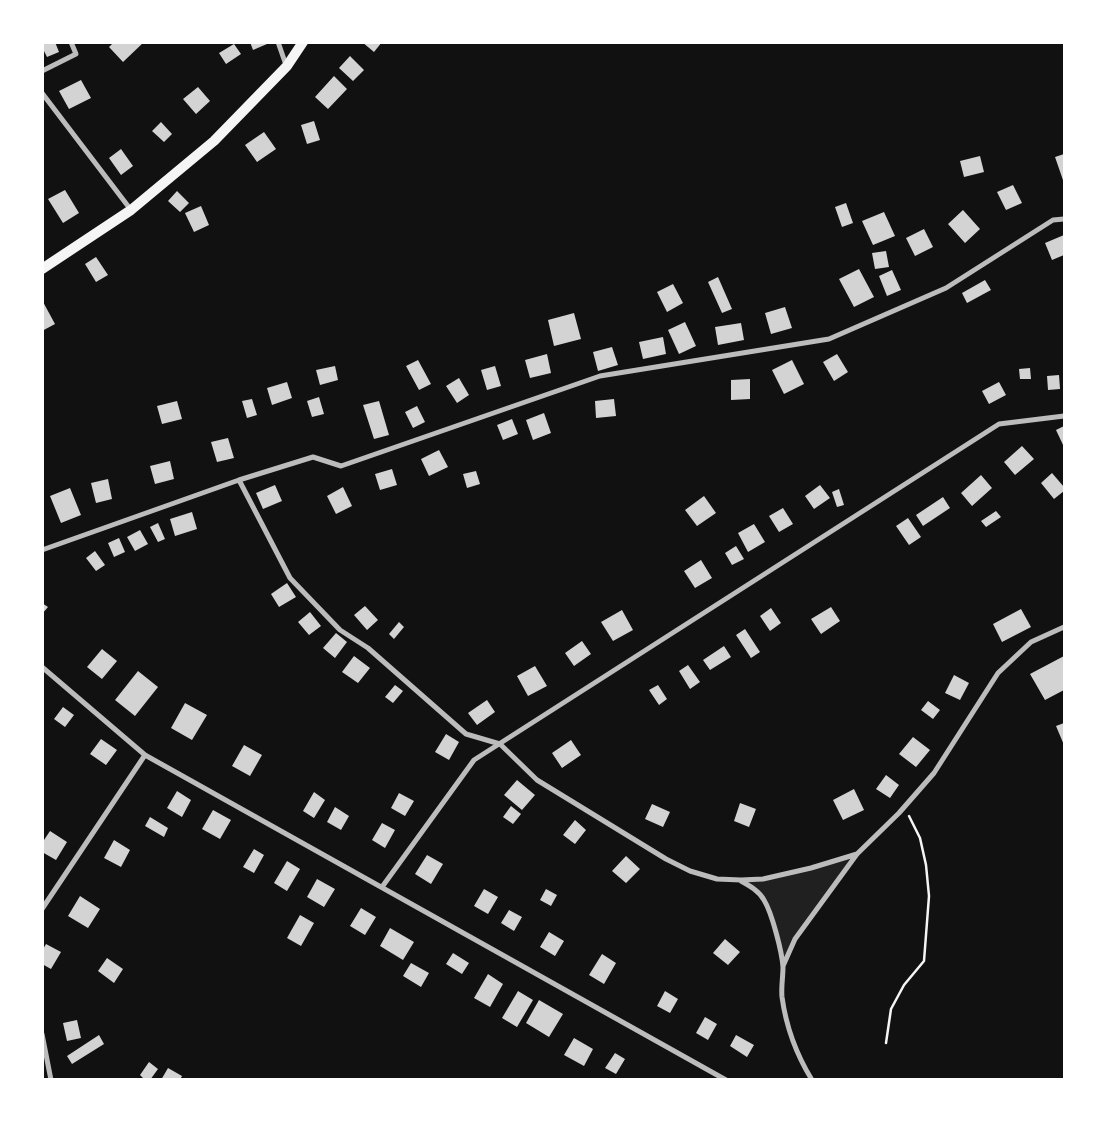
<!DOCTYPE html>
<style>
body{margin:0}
#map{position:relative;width:1107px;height:1122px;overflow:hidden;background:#111;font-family:Lato,sans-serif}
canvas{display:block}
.frame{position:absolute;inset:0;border:44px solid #fff;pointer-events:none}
</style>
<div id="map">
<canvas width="1107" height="1122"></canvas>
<div class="frame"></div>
</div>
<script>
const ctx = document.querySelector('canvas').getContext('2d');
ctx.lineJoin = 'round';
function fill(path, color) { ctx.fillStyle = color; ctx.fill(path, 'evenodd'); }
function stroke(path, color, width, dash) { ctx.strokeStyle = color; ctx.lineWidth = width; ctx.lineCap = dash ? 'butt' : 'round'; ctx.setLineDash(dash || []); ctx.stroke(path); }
fill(new Path2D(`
 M857,854L798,935L783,966L774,929L760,896L741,880L763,879Z`), '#202020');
fill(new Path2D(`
 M42,42H55L59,52L47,57L42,47Z
 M114,42H144L123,62L109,47Z
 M250,42H267V44L253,50Z
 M362,42H382L374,52Z
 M234,44L241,54L226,64L219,53Z
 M350,56L364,70L353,81L339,68Z
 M334,76L347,89L328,109L315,97Z
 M81,80L91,98L69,109L59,91Z
 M198,87L210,101L196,114L183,99Z
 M314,121L320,140L307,144L301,125Z
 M161,122L172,134L164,142L152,131Z
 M264,132L276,149L257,162L245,145Z
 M121,149L133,166L121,175L109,158Z
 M1064,154V183L1055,157Z
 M980,156L984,172L964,177L960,161Z
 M1013,185L1022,203L1006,210L997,192Z
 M65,190L79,213L63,223L48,199Z
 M177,191L189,203L180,212L168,201Z
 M846,203L853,223L842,227L835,207Z
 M201,206L209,225L194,232L185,213Z
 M963,210L980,229L965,243L948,224Z
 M884,212L895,236L873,245L862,221Z
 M924,229L933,247L915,256L906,238Z
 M1064,235V255L1052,260L1045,243Z
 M886,251L889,267L875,269L872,253Z
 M96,257L108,275L96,282L85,264Z
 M859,269L874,297L854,307L839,279Z
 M892,270L901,290L887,296L879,276Z
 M718,277L732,309L722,313L708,282Z
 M985,280L991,290L967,303L962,293Z
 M673,284L683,303L667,312L657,292Z
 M42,300L55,324L42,331Z
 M785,307L792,328L771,334L765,313Z
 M574,313L581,339L554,346L548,320Z
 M685,322L696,346L679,354L668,330Z
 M741,323L744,340L718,345L715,327Z
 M663,337L666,354L643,359L639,342Z
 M612,347L618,365L598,371L593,352Z
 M547,354L551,373L530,378L525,360Z
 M837,354L848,372L834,381L823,362Z
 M418,360L431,384L419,390L406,366Z
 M792,360L804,384L784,394L772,370Z
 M335,366L338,380L320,385L316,370Z
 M495,366L501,386L487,390L481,370Z
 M1030,368L1031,379H1020L1019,369Z
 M1059,375L1060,389L1048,390L1047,376Z
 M459,378L469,395L457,403L446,386Z
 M750,379V399L731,400V380Z
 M287,382L292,398L272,405L267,388Z
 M999,382L1006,395L989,404L982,391Z
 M319,397L324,414L312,417L307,401Z
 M252,399L257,415L247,418L242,401Z
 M614,399L616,416L596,418L595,401Z
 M177,401L182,419L162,424L157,406Z
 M379,401L389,435L374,439L363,405Z
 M417,406L425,422L413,428L405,412Z
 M544,413L551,433L533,440L526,420Z
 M512,419L518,434L503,440L497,425Z
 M1064,426V447L1056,430Z
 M228,438L234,458L217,462L211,442Z
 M1022,446L1034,459L1015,475L1004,462Z
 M439,450L448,467L429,476L421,459Z
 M170,461L174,479L155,484L150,466Z
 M392,469L397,485L380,490L375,474Z
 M476,471L480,484L467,488L463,474Z
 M1052,473L1064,487V491L1054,499L1041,483Z
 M981,475L992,488L972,506L961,493Z
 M108,479L112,499L96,503L91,483Z
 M275,485L282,501L263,509L256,493Z
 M820,485L830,498L814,509L805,496Z
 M343,487L352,506L336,514L327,496Z
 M70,488L81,515L61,523L50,496Z
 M839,489L844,505L837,507L832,492Z
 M704,496L716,513L697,526L685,510Z
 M943,497L950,508L923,526L916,515Z
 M783,508L793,524L779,532L769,516Z
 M996,511L1001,517L986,527L981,521Z
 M192,512L197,529L175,536L170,519Z
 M908,518L921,537L909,545L896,526Z
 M158,523L165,539L158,542L150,527Z
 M754,524L765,542L748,552L738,533Z
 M140,530L148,544L135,551L127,537Z
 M119,538L125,552L114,557L108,543Z
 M736,546L744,559L732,565L725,553Z
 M95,551L105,565L96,571L86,558Z
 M701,560L712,578L695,588L684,571Z
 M287,583L296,597L279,607L271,594Z
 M42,603L48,607L42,614Z
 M365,606L378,620L367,630L354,615Z
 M831,607L840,621L821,634L811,619Z
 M771,608L781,623L770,631L760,616Z
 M1021,609L1031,627L1002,642L993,624Z
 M622,610L633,630L613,641L601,622Z
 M310,612L321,626L309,635L298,622Z
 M399,622L404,627L394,639L389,634Z
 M745,629L760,652L751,658L736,635Z
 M336,633L347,642L335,658L323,648Z
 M582,641L591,654L574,666L565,653Z
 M724,646L731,657L710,670L703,660Z
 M102,649L117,661L102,679L87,667Z
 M354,656L370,668L358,683L342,672Z
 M1064,656V690L1045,700L1030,674Z
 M688,665L700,682L690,689L679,671Z
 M535,666L547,686L528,696L517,676Z
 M138,671L158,687L135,716L115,700Z
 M954,675L969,683L960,700L945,693Z
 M395,685L403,691L393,703L385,697Z
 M658,685L667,699L659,705L649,690Z
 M487,700L495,712L477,725L468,713Z
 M928,701L940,710L933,719L921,710Z
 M185,703L207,715L192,740L171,728Z
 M63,707L74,715L65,727L54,719Z
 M1064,723V745L1056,726Z
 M446,734L459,742L449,760L435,752Z
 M913,737L930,750L916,767L899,754Z
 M101,739L117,750L106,765L90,754Z
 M571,740L581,755L562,768L552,753Z
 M244,745L262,755L250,776L232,766Z
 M886,775L899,785L890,798L876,789Z
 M517,780L535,795L522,810L504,795Z
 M854,789L864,810L843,820L833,800Z
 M177,791L191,800L182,817L167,808Z
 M314,792L325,800L314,818L303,811Z
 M399,793L414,801L405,816L391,808Z
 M740,803L756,809L749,827L734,821Z
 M652,804L670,812L663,827L645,819Z
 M511,806L521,814L513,824L503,817Z
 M335,807L349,816L341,830L327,822Z
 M213,810L231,820L220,839L202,829Z
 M150,817L168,828L164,837L145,826Z
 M575,820L586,830L575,844L563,835Z
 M382,823L395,830L385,848L372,840Z
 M50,831L67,842L56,860L42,852V843Z
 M114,840L130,850L121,867L104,858Z
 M254,849L264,855L254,873L243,867Z
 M427,855L443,864L431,884L415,874Z
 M626,856L640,869L626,883L612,871Z
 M287,861L300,869L287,891L274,883Z
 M317,879L335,889L324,907L307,897Z
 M484,889L498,897L488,914L474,906Z
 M546,889L557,895L551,906L540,900Z
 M80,896L100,909L88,928L68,916Z
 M361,908L376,917L365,935L350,926Z
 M509,910L522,917L514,931L501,923Z
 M300,915L314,923L301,946L287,938Z
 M390,928L414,942L403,960L380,946Z
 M549,932L564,941L555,956L540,947Z
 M725,939L740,952L728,965L713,953Z
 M46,944L61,952L51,969L42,964V951Z
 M453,953L469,963L462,974L446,964Z
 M602,954L616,963L604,984L589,975Z
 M107,958L123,969L114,983L98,971Z
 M411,963L429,973L421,987L403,976Z
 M488,974L503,984L490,1007L474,998Z
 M518,991L533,1000L517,1027L502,1018Z
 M665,991L678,999L670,1013L657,1006Z
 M539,1000L563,1014L549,1037L526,1023Z
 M705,1017L717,1024L708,1040L696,1033Z
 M77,1020L81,1038L67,1041L63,1023Z
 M99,1035L104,1044L72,1064L67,1056Z
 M736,1035L754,1045L747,1057L730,1046Z
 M574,1038L593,1049L584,1066L564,1055Z
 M615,1053L625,1059L616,1074L605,1068Z
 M149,1062L158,1069L150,1080H145L140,1075Z
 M168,1068L182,1076L180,1080H161Z`), '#d3d3d3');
stroke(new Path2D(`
 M886,1043L891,1009L904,985L924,961L929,896L926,865L920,838L909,816`), '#f5f5f5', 2.5);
stroke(new Path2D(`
 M278,42L286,65
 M42,71L76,54L71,42
 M42,93L131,210
 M239,480L290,578L340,630L368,648L466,734L500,744L537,780L666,859L690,871L717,879L741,880L763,879L811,868L857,854
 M42,550L239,480L313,457L341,466L600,376L829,339L946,288L1053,220L1064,219
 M42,667L145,755L726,1080
 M741,881C750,886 759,891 764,900C772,913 782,952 783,967C783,977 781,987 782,997C786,1026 796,1054 812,1080
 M382,887L474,760L999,424L1064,416
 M42,909L145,755
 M783,966L795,939L857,854L899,813L934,773L998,673L1031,642L1064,627
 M42,1034L51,1080`), '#bcbcbc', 5);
stroke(new Path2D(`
 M42,269L131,210L214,141L287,66L303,42`), '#f5f5f5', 10);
</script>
